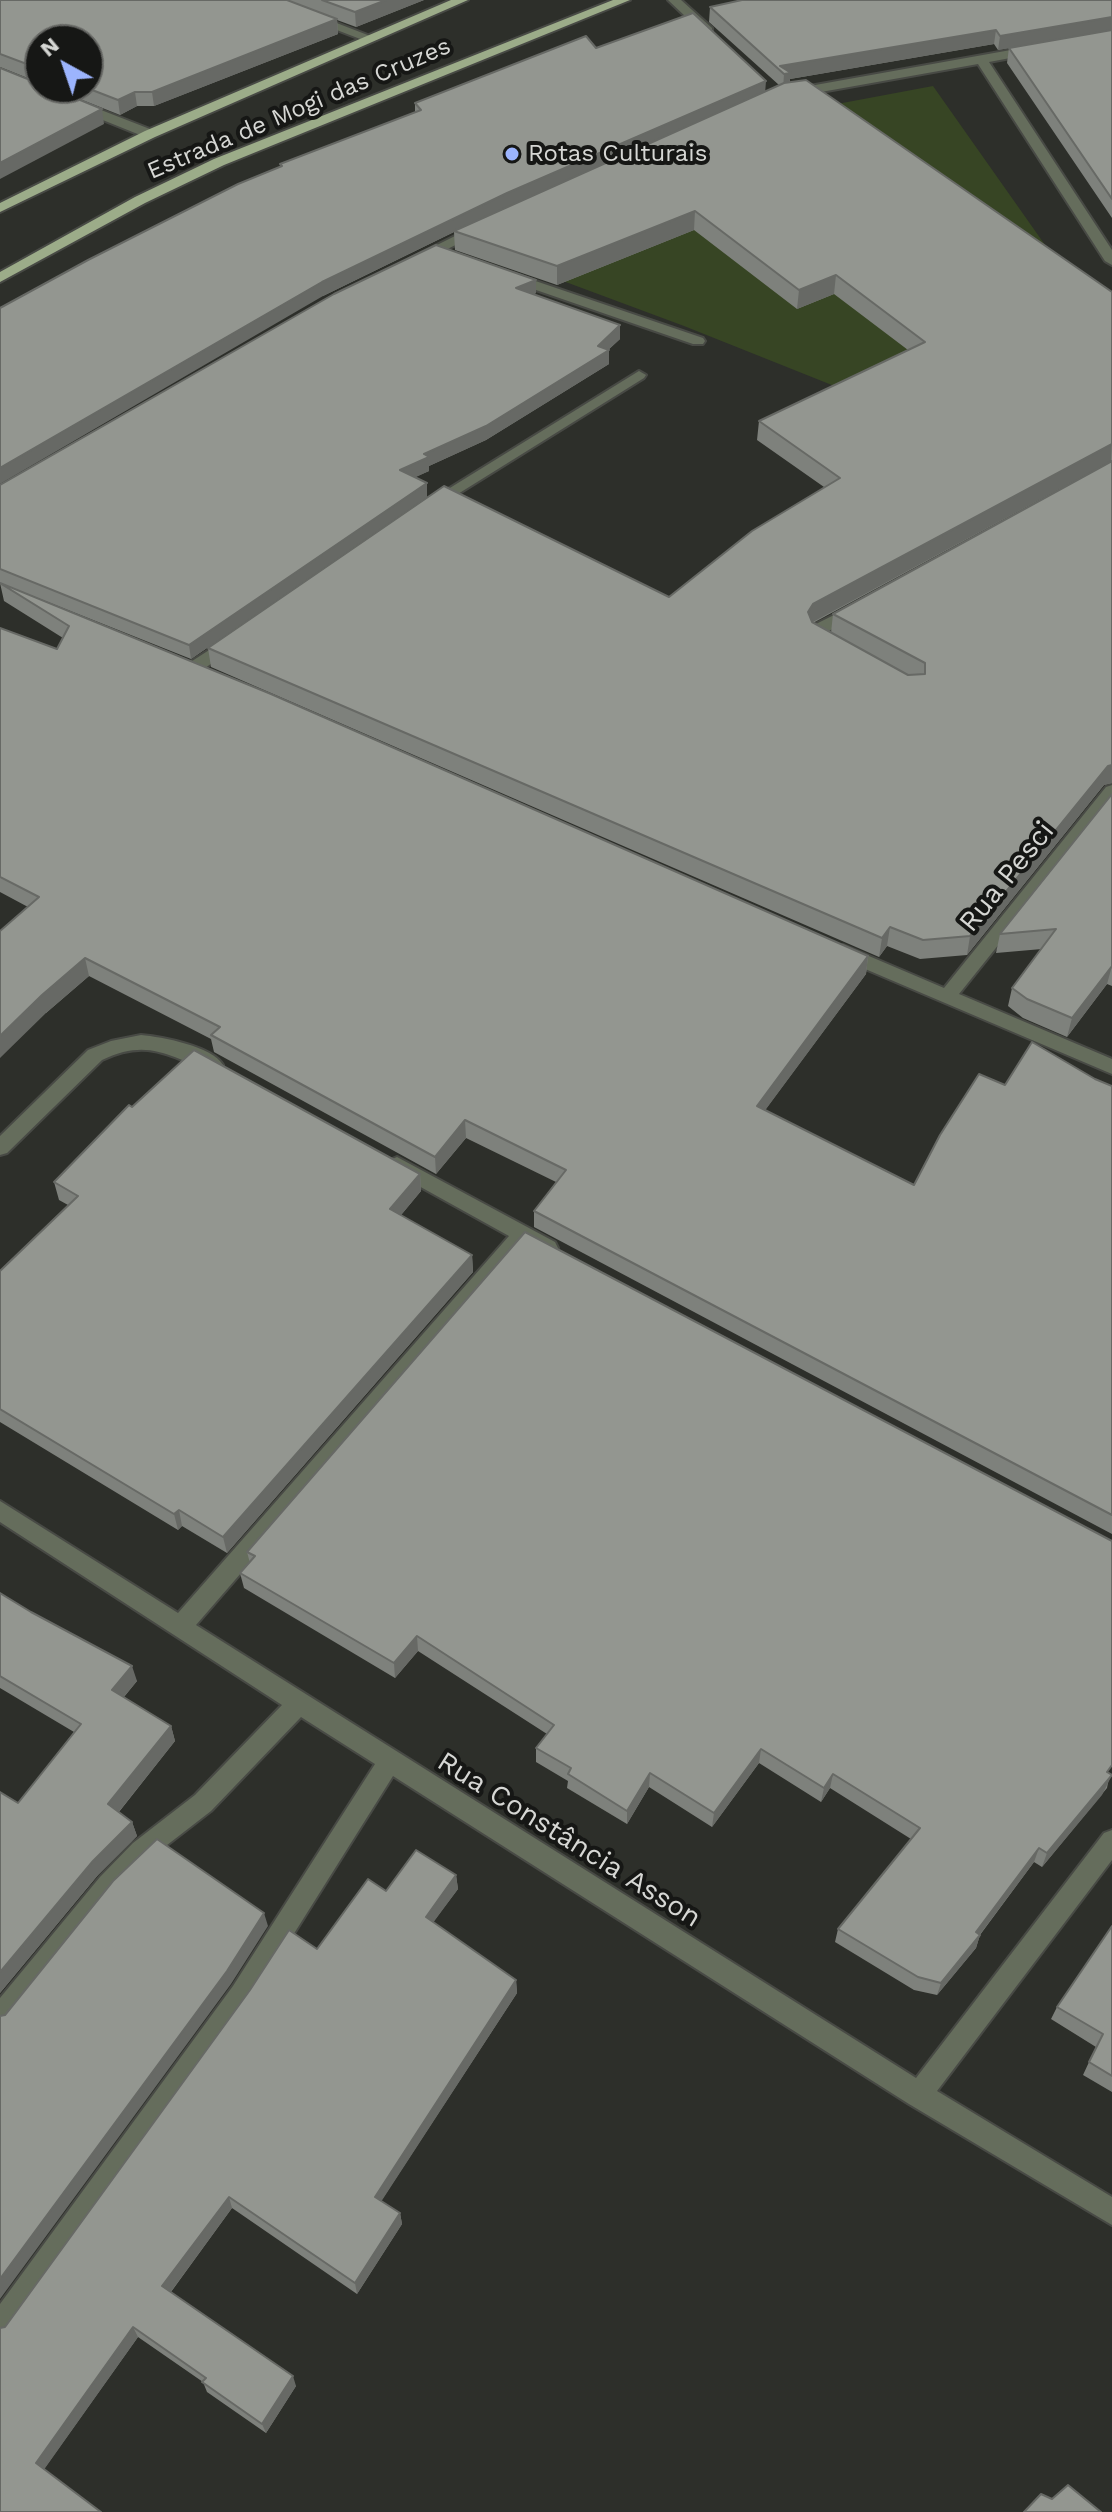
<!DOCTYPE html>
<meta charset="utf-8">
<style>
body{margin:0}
#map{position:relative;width:1112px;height:2512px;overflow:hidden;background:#2d2f2a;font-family:"Work Sans",sans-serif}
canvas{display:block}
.north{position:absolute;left:24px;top:24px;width:80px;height:80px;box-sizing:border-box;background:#161715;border:2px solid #636461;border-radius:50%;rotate:320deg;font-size:22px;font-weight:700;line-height:32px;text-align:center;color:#d6d7d4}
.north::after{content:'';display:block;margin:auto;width:28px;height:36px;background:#9cb4fd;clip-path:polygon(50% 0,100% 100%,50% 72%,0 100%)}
</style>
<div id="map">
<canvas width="1112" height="2512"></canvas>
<div class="north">N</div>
</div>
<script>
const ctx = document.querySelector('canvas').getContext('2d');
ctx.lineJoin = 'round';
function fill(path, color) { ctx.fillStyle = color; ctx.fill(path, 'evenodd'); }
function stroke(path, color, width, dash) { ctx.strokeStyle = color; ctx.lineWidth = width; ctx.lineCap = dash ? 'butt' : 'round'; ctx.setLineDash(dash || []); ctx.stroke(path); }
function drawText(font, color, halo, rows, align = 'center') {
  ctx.font = font + ' "Work Sans",sans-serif'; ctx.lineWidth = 8; ctx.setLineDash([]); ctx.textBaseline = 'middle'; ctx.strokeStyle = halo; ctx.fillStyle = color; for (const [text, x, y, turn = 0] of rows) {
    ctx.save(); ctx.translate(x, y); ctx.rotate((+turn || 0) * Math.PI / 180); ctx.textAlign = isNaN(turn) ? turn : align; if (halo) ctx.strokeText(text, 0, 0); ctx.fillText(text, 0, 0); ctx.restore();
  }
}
fill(new Path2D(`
 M933,86L1112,340L917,419L684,326L477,249L757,119Z`), '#374524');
const minor = new Path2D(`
 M259,0H277L378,39L368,42Z
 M668,0H681L712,28V34H704Z
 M1033,46L1037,47V53L989,62L1112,250V265L1105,261L978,64L793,97L787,93L793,89Z
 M78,101L155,131L157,134L145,137L73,108L71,105Z
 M477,225L482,226V232L421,262L409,259Z
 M512,273L703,338L705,341L703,344H693L507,280V274Z
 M639,371L646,375L644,378L437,507H427L424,504Z
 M856,604L864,609L862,613L827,632L838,644L836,648C826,650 815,644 810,636L814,625Z
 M231,636L239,641L237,645L201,671H189L187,667L189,663Z
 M1112,785V803L959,994L1112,1059V1074L837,957L834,952L843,945L944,988L1106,787Z
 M141,1035C162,1037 212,1046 223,1065L214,1072C170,1058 150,1037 102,1060L7,1153L0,1155V1136L88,1050L111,1041Z
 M397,1157L555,1242L558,1248L555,1254L548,1256L525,1245L196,1625L916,2078L1104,1833L1112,1830V1860L937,2091L1112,2197V2225L909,2104L393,1776L251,2002L9,2335L0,2339V2304L233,1986L375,1764L301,1717L211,1811L149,1859L116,1893L9,2026L0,2029V1998L100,1877L133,1843L195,1795L282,1705L0,1522V1501L178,1613L509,1236L390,1170L387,1165L390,1160Z`);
const major = new Path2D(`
 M451,0H468L155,137L0,212V203L145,131Z
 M613,0H630L224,165L145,203L0,282V272L135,197L214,159Z`);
stroke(minor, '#484a45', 4);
stroke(major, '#484a45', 4);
fill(minor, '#656d5c');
fill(major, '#9cac89');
fill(new Path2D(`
 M0,0H424L356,27L337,20L338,34L154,106H137L120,115L52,88H88L40,40V83L0,67Z
 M1112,0V218L1007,63L1009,48L998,50L994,44L790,79V82L1112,292V783L1104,785L967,955L920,959L887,946L879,957L211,667L208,648L669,597L824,487L757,440L759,421L908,350L834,294L797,309L694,230L557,285L455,250L454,232L323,296L280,164L415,112V103L596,48L765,92L779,85L709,22L710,7ZM1111,461L1112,462L833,614L831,633L813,623Z
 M536,280V293L534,294L620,339L608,350L609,364L486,440L429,466V471L415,477L427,483V497L191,659L0,583L868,956L866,974L765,1110L914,1185L1005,1085L1095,1079L1112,1086V1534L534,1227V1211L556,1182L466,1138L436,1174L214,1052L211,1039L89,976L46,1013L28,907L0,892V628L57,649L63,638L4,601L0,583V485Z
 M1112,794V986L1107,984L1067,1037L1023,1018L1008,1006L1012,988L1042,949L996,953L1000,934Z
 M132,1107L420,1174L421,1191L401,1215L472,1255L473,1272L227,1553L182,1526L178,1530L0,1422V1271L68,1205L59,1200L54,1182Z
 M247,1552L1110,1773L1107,1788L1042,1867L1034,1862L980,1935L976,1948L937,1995L914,1990L835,1942L838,1929L911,1839L830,1788L821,1802L759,1763L712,1827L649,1787L627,1824L567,1788L568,1781L536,1762V1748L547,1734L418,1651L395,1678L244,1588L240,1573L250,1563Z
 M0,1593L137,1681L124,1697L171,1726L175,1741L119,1812L132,1822L137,1836L98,1875L0,1993V1792L18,1803L74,1732L0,1688Z
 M456,1875L458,1889L433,1922L516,1980L517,1993L381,2201L400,2213L402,2224L357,2294L232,2208L171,2292L296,2386L266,2433L207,2392L203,2382L138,2337L44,2469L0,2512L5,2327L317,1949L386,1891Z
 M1112,1926V2092L1083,2075L1096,2047L1051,2019L1057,2007Z`), '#7e817c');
fill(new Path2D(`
 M386,0H424L356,27L355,12Z
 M1112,17V31L998,50L1000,36Z
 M337,19L338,34L154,106L152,92Z
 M996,30L994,44L790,79L789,88L783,89L784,74L780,66Z
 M766,81L765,94L454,231V232L323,296L0,484V468L322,282L507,193Z
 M135,92L137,106L120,115L118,100Z
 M102,109L104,124L0,179V163Z
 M695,211L694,230L557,285V266Z
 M836,275L834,294L797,309L799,290Z
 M536,280V293L516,301V288Z
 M620,325V339L606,352L609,350V364L486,440L429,466V471L401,484L400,470L598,346Z
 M1112,444L1111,461L811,623L808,612L813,604Z
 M427,483V497L191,659L189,645Z
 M1112,765V783L1104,785L967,955L970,936L1108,766Z
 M890,927L887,946L879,957L882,938Z
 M868,956L866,974L755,1124L757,1106Z
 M85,958L89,976L46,1013L0,1058V1036L42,995Z
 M1112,966L1107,984L1067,1037L1072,1018Z
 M465,1120L466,1138L436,1174L435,1157Z
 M420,1174L421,1191L392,1226L390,1209Z
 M472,1255L473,1272L227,1553L223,1537Z
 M179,1510L182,1526L178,1530L174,1514Z
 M417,1636L418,1651L395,1678L394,1663Z
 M132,1666L137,1681L117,1705L112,1690Z
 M171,1726L175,1741L113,1819L108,1804Z
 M761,1749L759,1763L712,1827L714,1813Z
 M650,1773L649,1787L627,1824V1811Z
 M833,1774L830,1788L821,1802L824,1788Z
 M1112,1775L1102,1795L1042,1867L1047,1853Z
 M132,1822L137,1836L98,1875L0,1993V1972L93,1861Z
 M1039,1848L1034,1862L972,1945L976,1932Z
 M456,1875L458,1889L427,1931L426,1917Z
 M264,1913L268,1926L231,1984L0,2299V2279Z
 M980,1935L976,1948L937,1995L941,1983Z
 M516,1980L517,1993L377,2208L375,2197Z
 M229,2197L232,2208L167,2297L162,2286Z
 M400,2213L402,2224L357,2294L355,2283Z
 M133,2327L138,2337L43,2471L36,2463Z
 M293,2376L296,2386L266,2433L262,2424Z`), '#676965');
const building = new Path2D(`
 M0,0H287L337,19L152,92H135L118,100L87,88H88V40H40V69L0,54Z
 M322,0H386L355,12Z
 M742,0H1112V17L1000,36L996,30L780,66L791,73L784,74L710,7Z
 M693,13L766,81L507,193L322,282L0,468V308L88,260L238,184L282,166L280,164L421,110L415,103L586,36L596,48Z
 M1112,30V199L1009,48Z
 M0,68L40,84V88H51L102,109L0,163Z
 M806,80L1112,292V444L813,604L808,612L812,622L908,675L925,674V663L833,614L1112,461V765L1108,766L970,936L923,940L890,927L882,938L208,648L444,486L669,597L752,531L840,478L759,421L925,342L836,275L799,290L695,211L557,266L454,231L784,83Z
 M436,245L536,280L516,288L620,325L598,346L609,350L486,426L424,454L429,457L400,470L427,483L189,645L0,569V485L334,294Z
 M0,583L271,694L868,956L757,1106L914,1185L940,1135L979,1074L1005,1085L1032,1042L1095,1079L1112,1086V1515L534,1211L566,1170L465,1120L435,1157L211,1035L220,1027L85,958L42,995L0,1036V931L39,897L0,877V628L57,649L69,626Z
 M1112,794V966L1072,1018L1027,999L1012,988L1056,929L1000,934Z
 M194,1050L420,1174L390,1209L472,1255L223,1537L179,1510L174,1514L0,1409V1271L78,1196L54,1182L129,1105L132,1107Z
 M525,1232L1112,1541V1765L1107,1772L1112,1775L1047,1853L1039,1848L976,1932L980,1935L941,1983L918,1977L838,1929L920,1828L833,1774L824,1788L761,1749L714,1813L650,1773L627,1811L568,1774L571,1768L536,1748L554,1725L417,1636L394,1663L240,1573L255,1556L247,1552Z
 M0,1593L31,1612L132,1666L112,1690L171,1726L108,1804L132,1822L93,1861L0,1972V1792L18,1803L81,1724L0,1676Z
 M157,1839L264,1913L227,1971L0,2279V2016L5,2015L113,1881Z
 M416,1850L456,1875L426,1917L516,1980L375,2197L400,2213L355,2283L229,2197L162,2286L293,2376L262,2424L202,2382L206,2378L133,2327L36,2463L101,2512H0V2328L5,2327L250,1990L289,1930L317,1949L368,1879L386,1891Z
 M1112,1926V2076L1089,2062L1103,2034L1057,2007Z
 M1068,2485L1101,2512H1024L1041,2494L1052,2499Z`);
fill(building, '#939690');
stroke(building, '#676965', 2);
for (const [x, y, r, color] of [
 [512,154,8,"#9cb4fd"]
]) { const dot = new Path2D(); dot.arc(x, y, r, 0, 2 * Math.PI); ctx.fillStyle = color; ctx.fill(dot); stroke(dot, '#161715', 3); }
drawText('24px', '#d6d7d4', '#161715', [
 ["Estrada de Mogi das Cruzes",299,109,-23]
]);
drawText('24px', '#d6d7d4', '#161715', [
 ["Rotas Culturais",528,154]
], 'left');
drawText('28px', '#d6d7d4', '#161715', [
 ["Rua Pesci",1007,877,-51],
 ["Rua Constância Asson",569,1840,32]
]);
</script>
